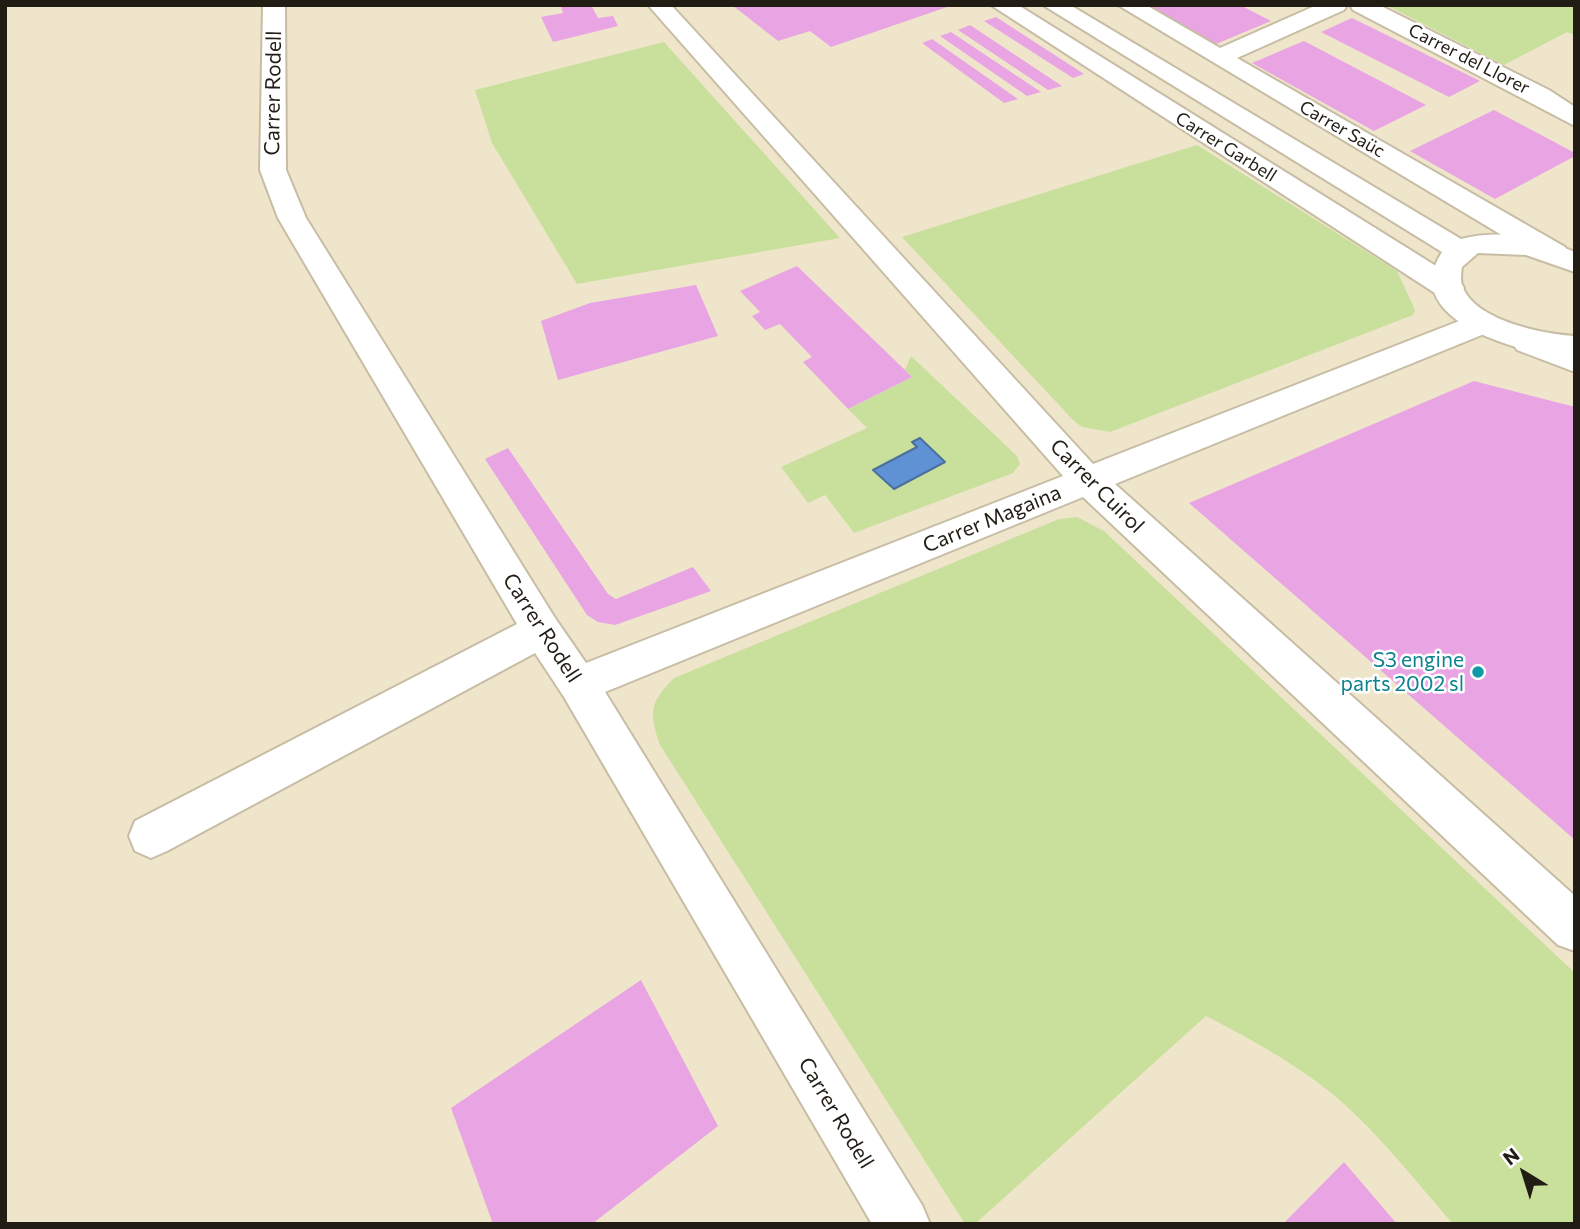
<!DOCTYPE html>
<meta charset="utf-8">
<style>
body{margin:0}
#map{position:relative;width:1580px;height:1229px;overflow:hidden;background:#efe5cb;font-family:Commissioner,sans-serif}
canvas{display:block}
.frame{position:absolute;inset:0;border:7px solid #211d14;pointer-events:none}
.north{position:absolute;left:1489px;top:1138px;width:70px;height:70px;-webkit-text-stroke:5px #fff;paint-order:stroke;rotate:322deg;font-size:19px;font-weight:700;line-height:28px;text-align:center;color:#211d14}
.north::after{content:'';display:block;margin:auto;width:24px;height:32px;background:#211d14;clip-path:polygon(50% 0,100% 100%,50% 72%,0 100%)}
</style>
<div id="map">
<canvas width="1580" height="1229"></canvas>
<div class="frame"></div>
<div class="north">N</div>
</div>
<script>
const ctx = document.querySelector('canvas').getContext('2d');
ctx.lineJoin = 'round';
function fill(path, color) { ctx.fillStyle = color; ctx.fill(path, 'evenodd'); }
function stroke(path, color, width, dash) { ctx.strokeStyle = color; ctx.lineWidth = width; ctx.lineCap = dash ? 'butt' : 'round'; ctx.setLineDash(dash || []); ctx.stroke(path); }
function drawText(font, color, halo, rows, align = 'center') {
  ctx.font = font + ' Commissioner,sans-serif'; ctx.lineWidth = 5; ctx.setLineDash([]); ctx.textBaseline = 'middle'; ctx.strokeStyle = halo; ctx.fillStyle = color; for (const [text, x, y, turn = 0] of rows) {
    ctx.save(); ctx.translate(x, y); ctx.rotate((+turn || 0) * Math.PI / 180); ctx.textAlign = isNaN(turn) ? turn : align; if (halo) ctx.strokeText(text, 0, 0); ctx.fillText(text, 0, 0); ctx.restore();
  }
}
fill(new Path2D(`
 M1386,5H1575V35L1567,32L1504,65Z
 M664,42L840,238L577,284L492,143L475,90Z
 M1197,145L1397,271L1415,310L1413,315L1110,432L1082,427L1073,420L902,237Z
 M911,356L1017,456L1020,464L1013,473L854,533L825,495L808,503L781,467L867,428L848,409L912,377L905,370Z
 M1077,517L1104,531L1575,973V1224H1453C1413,1178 1373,1126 1325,1088C1289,1060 1247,1037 1206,1016L975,1224H965L660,745C649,713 649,703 674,678L1059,519Z`), '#c9e09c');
const water = new Path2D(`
 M920,438L945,462L894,489L873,470L917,447L912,442Z`);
fill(water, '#5f92d5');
stroke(water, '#4c6f9b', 2);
fill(new Path2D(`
 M564,5H591L598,18L613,16L618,26L553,42L541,17L563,13L561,6Z
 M732,5H950V6L831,47L810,31L778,41Z
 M1145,5H1240L1271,21L1216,44Z
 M996,17L1084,74L1073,78L984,21Z
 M1352,18L1480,81L1449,97L1321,32Z
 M970,25L1062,86L1048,90L958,30Z
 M951,32L1041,92L1027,96L940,36Z
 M932,39L1018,99L1004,103L922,43Z
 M1304,41L1426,105L1374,131L1252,63Z
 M1494,110L1575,153V156L1495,199L1410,151Z
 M797,266L905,370L912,377L848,409L803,362L812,357L780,324L765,330L752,316L760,312L740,291Z
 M696,285L718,336L558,380L541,321L590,303Z
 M1474,381L1575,407V840L1189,503Z
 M508,448L608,594L616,599L693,567L711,591L615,625L598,622L587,615L485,459Z
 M641,980L718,1126L592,1224H493L451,1108Z
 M1344,1162L1397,1224H1283Z`), '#e9a4e3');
const minor = new Path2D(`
 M263,5H285L286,170L306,218L555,618L586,663L1063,476L648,5H671L1093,464L1472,316L1483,313L1494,316L1498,323L1494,330L1115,484L1575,896V951L1558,945L1083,497L605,692L922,1205L930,1224H872L564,697L535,653L167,851L151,858L135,851L129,836L135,821L517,624L278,218L260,170Z
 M991,5H1018L1460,281L1464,288L1460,295L1449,298L1438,295Z
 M1118,5H1146L1220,48L1317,5H1347L1344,10L1237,58L1565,247L1569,254L1565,261L1555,263L1545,261Z
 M1350,5H1379L1549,90L1575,107V126L1353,10Z
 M1528,331L1575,349V372L1517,350L1512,342L1517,334Z`);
const major = new Path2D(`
 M1043,5H1070L1461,239C1500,229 1538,237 1575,252V272L1526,255L1478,253L1462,267C1461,274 1460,282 1463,288C1477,321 1543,334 1575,336V358C1527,355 1396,322 1442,252Z`);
stroke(minor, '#c7bda4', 4);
stroke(major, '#c7bda4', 4);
fill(minor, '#fff');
fill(major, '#fff');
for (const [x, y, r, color] of [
 [1478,672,7,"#0f9aa8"]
]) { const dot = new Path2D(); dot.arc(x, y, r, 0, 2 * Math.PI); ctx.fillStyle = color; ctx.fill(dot); stroke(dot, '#fff', 2.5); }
drawText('18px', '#211d14', '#fff', [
 ["Carrer del Llorer",1469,59,27],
 ["Carrer Saüc",1342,129,30],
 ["Carrer Garbell",1226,147,32]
]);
drawText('21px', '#211d14', '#fff', [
 ["Carrer Rodell",273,93,-89],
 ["Carrer Cuirol",1097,486,45],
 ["Carrer Magaina",992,519,-22],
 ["Carrer Rodell",542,628,57],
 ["Carrer Rodell",836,1113,59]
]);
drawText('21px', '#0d838f', '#fff', [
 ["S3 engine",1464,660],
 ["parts 2002 sl",1464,684]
], 'right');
</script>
